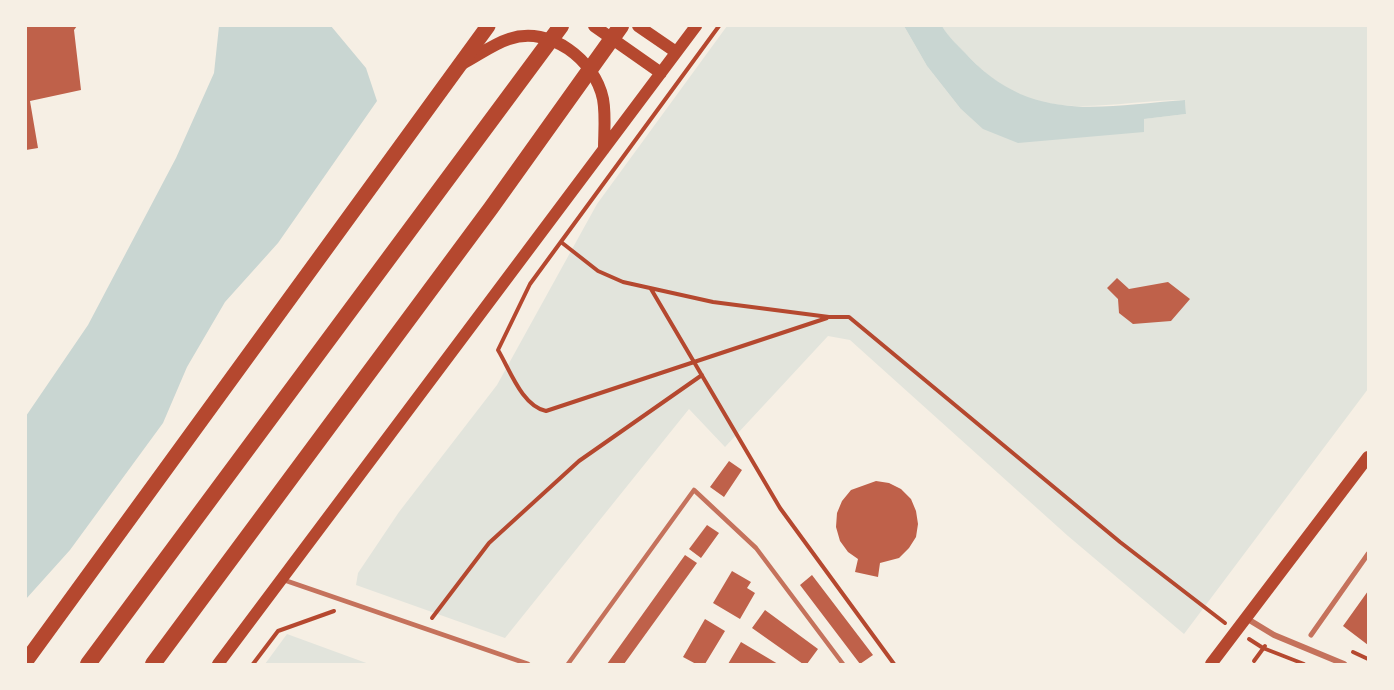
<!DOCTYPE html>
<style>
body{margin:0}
#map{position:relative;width:1394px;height:690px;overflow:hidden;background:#f6efe4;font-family:Lato,sans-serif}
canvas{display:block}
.frame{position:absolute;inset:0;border:27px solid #f6efe4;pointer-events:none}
</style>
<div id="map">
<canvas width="1394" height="690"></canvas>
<div class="frame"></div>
</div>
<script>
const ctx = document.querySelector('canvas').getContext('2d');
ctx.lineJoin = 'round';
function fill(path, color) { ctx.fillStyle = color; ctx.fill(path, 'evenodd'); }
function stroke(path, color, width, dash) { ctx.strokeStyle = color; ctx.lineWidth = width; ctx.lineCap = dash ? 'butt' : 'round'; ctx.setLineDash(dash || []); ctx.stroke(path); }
fill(new Path2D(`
 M727,26H904L927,66L960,108L1144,132L1143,119L1186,114L1185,100C1103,100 1038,129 972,60C962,49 949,39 942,26H1368V389L1184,634L1068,536L850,340L828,336L725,447L689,409L505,638L356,585L358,573L399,512L497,385L597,204Z
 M287,634L369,664H265Z`), '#e2e4dc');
fill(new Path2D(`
 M219,26H331L366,68L377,101L278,243L225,302L187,367L163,423L70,550L26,599V416L88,325L176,158L214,73Z
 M904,26H942C948,37 960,47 969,57C1033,124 1101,106 1185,100L1186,114L1144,119V132L1018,143L983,129L960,108L927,66Z`), '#c9d6d2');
fill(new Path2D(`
 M26,26H77L74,30L81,90L30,101L38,148L26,150Z
 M1117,278L1129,289L1168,282L1190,299L1171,321L1133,324L1119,313L1118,299L1107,288Z
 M729,461L742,470L724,497L710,487Z
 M876,481L889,483L901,489L911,499L916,511L918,524L916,537L909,548L899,558L880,563L878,577L855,572L858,559L848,552L840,541L836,527L837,513L842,501L851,490Z
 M707,525L719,533L701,558L689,549Z
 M685,555L697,563L624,664H607Z
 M732,571L751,582L747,588L755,593L740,619L713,603Z
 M812,575L873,655L860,664L800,585Z
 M1368,591V645L1343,626Z
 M765,610L818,649L807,664H803L752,628Z
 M705,619L725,631L705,664H696L683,657Z
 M741,642L778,664H728Z`), '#bf614a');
stroke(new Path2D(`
 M719,26L530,284L498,350C510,370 522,406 546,411L827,318
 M561,242L598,271L623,282L713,302L829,317H849L1120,542L1225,623
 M651,289L780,508L894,664
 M432,618L489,543L579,461L702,375
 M1249,639L1263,648L1304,664
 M1353,652L1368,659
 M1254,661L1265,646
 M253,664L278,631L334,611`), '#b5482f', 4);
stroke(new Path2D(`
 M284,580L528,664
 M568,664L694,490L756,548L843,664`), '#c5725c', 4.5);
stroke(new Path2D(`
 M1311,635L1368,554`), '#c5725c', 5);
stroke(new Path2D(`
 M1246,618L1274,635L1344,664`), '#c5725c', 6);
stroke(new Path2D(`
 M594,26L661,73
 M638,26L676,52
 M460,65C476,57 493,44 509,39C550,25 595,60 603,99C606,115 604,133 604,149
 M218,664L696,26
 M1211,664L1368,457`), '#b5482f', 12);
stroke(new Path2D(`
 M26,661L488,26`), '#b5482f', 15);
stroke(new Path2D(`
 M88,664L561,26
 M153,664L491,208L621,26`), '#b5482f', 16);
</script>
